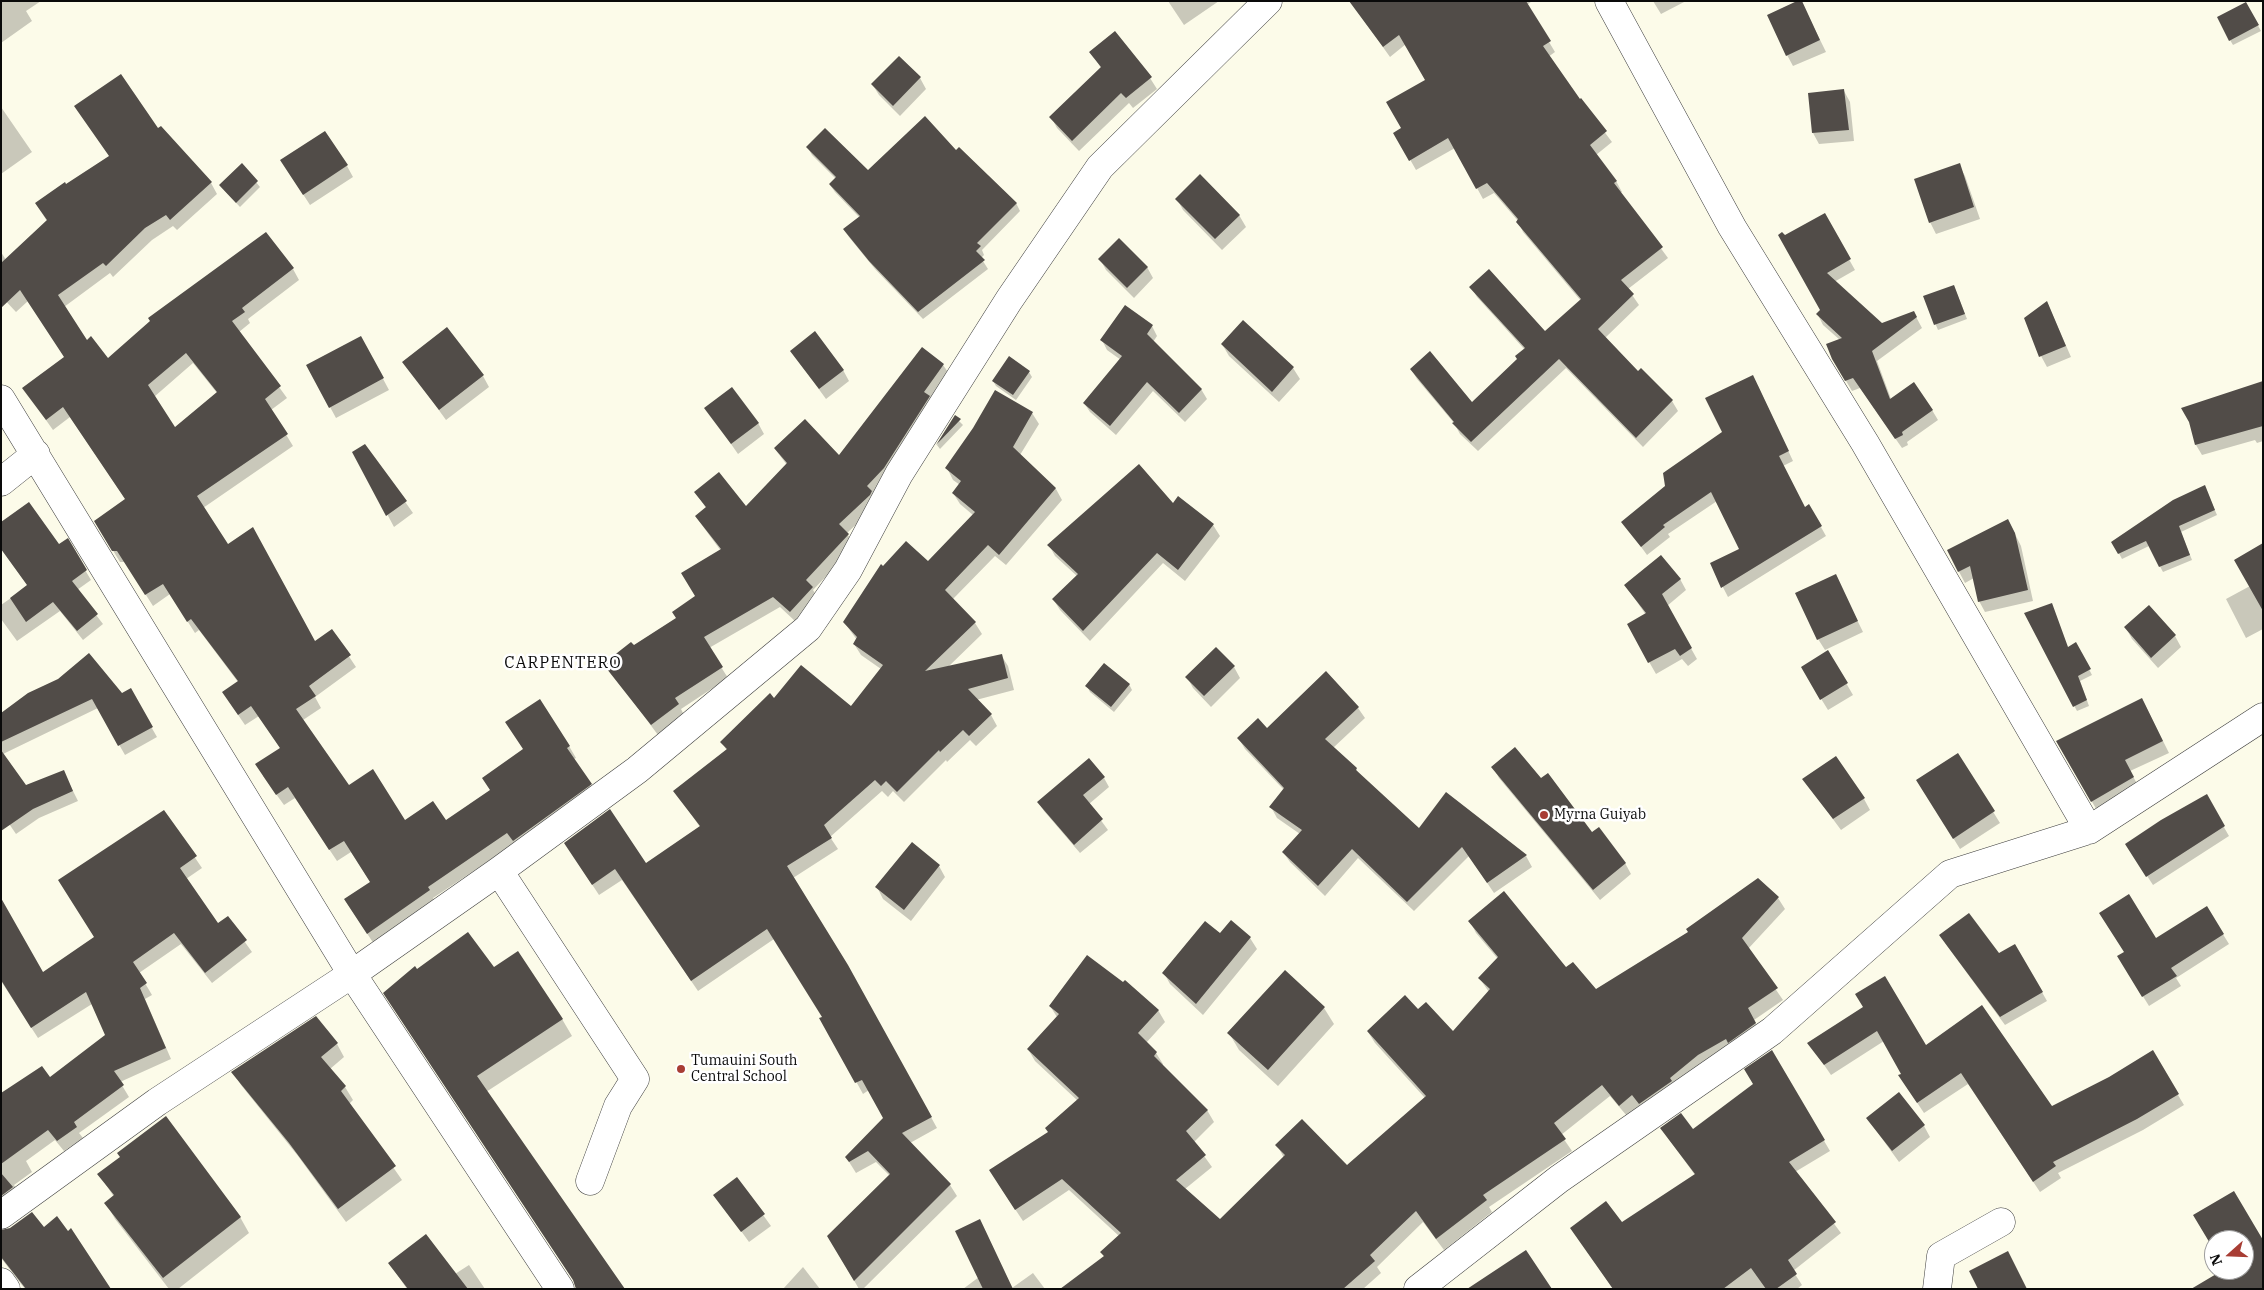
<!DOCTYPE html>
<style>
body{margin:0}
#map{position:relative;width:2264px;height:1290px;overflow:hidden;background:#fcfbe9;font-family:"IBM Plex Serif",serif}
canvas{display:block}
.frame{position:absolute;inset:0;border:2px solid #0a0a0a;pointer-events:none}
.north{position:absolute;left:2204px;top:1230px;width:50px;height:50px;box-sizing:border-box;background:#fff;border:1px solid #9d9d9d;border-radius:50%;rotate:250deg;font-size:14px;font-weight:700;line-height:20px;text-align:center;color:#0a0a0a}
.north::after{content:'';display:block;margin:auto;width:18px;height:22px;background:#a83d34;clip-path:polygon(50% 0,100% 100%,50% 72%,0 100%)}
</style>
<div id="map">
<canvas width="2264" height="1290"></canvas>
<div class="frame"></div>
<div class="north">N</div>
</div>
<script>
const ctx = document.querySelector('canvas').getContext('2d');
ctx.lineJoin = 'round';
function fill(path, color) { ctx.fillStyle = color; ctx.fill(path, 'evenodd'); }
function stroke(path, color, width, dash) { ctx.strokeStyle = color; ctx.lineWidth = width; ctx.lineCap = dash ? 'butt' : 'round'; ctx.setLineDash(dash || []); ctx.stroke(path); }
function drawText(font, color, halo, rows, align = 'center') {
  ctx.font = font + ' "IBM Plex Serif",serif'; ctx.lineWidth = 5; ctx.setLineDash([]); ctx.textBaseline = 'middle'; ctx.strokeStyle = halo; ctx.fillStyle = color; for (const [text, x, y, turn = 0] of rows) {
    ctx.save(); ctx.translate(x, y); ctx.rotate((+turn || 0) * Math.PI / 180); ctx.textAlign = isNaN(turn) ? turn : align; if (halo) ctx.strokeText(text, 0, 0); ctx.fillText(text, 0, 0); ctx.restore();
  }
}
fill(new Path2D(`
 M1,1H41L26,11L32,21L1,43Z
 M1168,1H1219L1184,25Z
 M1350,1H1532L1527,5L1555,52L1548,57L1612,142L1596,155L1616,181L1622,192L1620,193L1668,258L1628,289L1639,305L1605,338L1638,373L1641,370L1672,401L1678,411L1643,447L1566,368L1478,451L1460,434L1454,423L1417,379L1411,369L1471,404L1518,359L1525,350L1477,297L1471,287L1545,332L1581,301L1523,232L1518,221L1494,193L1483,199L1455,148L1416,170L1395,133L1402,129L1427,80L1406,44L1390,57Z
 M1653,1H1686L1661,14Z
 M1801,1L1826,52L1793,66L1787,55Z
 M2246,4L2261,31L2233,45L2230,40Z
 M1091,52L1150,78L1157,89L1133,108L1129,103L1079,151L1057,128L1051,117L1101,68Z
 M920,78L926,89L900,116L879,95L872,84Z
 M1844,91L1850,102L1854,141L1819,144L1813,133L1809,94Z
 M1,107L32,152L1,174Z
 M158,130L211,183L217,194L177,230L173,226L152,240L113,277L110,273L64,307L86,341L107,360L293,269L299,280L248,319L250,323L239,332L287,398L271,410L293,446L203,508L228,546L315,643L332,631L356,667L315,697L321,708L303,720L348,787L405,821L446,822L491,791L524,749L539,701L569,746L576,758L574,759L597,796L514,844L433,898L435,902L374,944L345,900L371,883L351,852L337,861L295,798L284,805L263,776L280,748L259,716L245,725L230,703L238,682L199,630L195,633L170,594L153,606L125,562H120L95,521L126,500L70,417L53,430L24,389L65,357L28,301L16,312L1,296V252L6,260L47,221L36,204ZM193,363L217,393L175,428L154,397Z
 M808,148L868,171L956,152L1016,203L1020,211L982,250L984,255L981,258L988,269L923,319L875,269L849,237L844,230L860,218L835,192L830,185L836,179L812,155Z
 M242,165L260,187L240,207L224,190Z
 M1959,165L1965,176L1980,219L1936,234L1930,222Z
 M347,166L353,177L310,205L288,171Z
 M1177,199L1239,215L1246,227L1222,250L1183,210Z
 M1824,215L1855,270L1834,282L1881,325L1914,313L1922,328L1877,361L1891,399L1932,410L1938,420L1907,442L1908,445L1902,448L1860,388L1852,391L1833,359L1840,340L1823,325L1818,315L1822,310L1785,237Z
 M1100,259L1147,267L1153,278L1134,298L1106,270Z
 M1954,286L1967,319L1938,330L1924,297Z
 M2047,302L2071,357L2047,367L2041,356Z
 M1243,322L1293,368L1300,379L1279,402L1229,356L1222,344Z
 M1152,326L1157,336L1153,342L1201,389L1207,399L1185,422L1153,391L1116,435L1090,412L1084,403L1121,360L1107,350L1102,340Z
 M367,349L389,390L336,418L330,407Z
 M791,351L843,370L849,381L826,399Z
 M404,362L483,376L489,387L446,420Z
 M943,365L950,375L876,506L847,533L854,547L813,590L818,598L796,622L780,607L709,648L728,678L681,709L684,715L658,735L605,664L677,618L696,597L721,551L696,517L706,508L696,493L746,508L787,465L775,449L839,457Z
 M1029,372L1032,377L1016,400L996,386L993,381Z
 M2263,383V441L2257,443L2255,440L2202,455L2196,445L2190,421Z
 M1758,386L1793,461L1783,466L1805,508L1809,506L1826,536L1728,597L1711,564L1741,550L1717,501L1668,534L1670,537L1647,555L1623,522L1667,487L1724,432Z
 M706,408L758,423L764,434L738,454Z
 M1032,413L1039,424L1020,455L1056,489L1062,500L1006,565L995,556L953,599L975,623L982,634L947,668L1001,655L1008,666L1014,690L976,700L991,715L997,726L976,746L970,740L947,762L946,760L904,802L893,791L888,797L882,791L830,837L838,849L793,878L854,978L937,1128L910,1143L950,1185L957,1196L863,1289H859L828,1236L890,1176L876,1162L856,1173L846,1157L885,1118L869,1090L863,1094L821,1018L823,1017L774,939L698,991L622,880L599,895L572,854L645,865L700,827L675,791L727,751L722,742L774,700L851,707L881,669L861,655L854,644L857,640L844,622L928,563L973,515L960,504L953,493L960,485L953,480L947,468Z
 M955,417L963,425L940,449L937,445Z
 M365,445L413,513L394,527L354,452Z
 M2207,492L2217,515L2181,532L2192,560L2163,572L2149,546L2122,559L2113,542Z
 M1173,505L1213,525L1220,536L1185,581L1163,563L1090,641L1060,610L1053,599L1077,576L1055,556L1049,545Z
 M1,524L59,545L67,540L91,580L77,590L103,624L83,640L60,611L17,641L1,619V605L28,586L1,549Z
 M2014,532L2021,546L2033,601L1985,612L1979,601L1974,578L1965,583L1948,551Z
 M2263,553V629L2246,638L2226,599L2250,586Z
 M1680,579L1686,590L1667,606L1697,659L1688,666L1682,659L1656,674L1628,625L1646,615L1626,586Z
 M1841,587L1863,632L1825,650L1818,639Z
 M2025,614L2068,648L2076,644L2092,675L2080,681L2089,706L2077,711Z
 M2126,628L2175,636L2181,647L2158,668L2132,639Z
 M1828,652L1853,695L1828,710L1802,668Z
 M1234,667L1240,678L1211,707L1193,688L1187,677Z
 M1326,673L1358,708L1365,718L1333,748L1356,769L1360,776L1419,830L1447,794L1526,856L1532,867L1494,893L1469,856L1414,911L1358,858L1325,896L1290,862L1283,852L1300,834L1277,818L1271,807L1284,790L1245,749L1239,739L1267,729Z
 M1129,684L1132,690L1114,712L1090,692L1087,686Z
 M130,690L157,737L125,755L98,708L3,754L25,787L63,771L78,801L39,818L16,834L1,812V714L29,694L122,695Z
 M2142,699L2169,753L2130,771L2140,789L2098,812L2057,742Z
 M1958,755L2000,823L1960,849L1924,791Z
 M1493,767L1541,780L1592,834L1625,863L1631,874L1600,900L1499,778Z
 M1104,778L1109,787L1089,804L1108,830L1080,853L1044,811L1038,802Z
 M1804,780L1864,799L1870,810L1841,830Z
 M2206,796L2229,836L2153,885L2132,853Z
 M164,812L202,868L186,879L218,925L227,917L252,952L212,983L181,944L139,973L152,995L145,999L171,1059L120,1082L129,1097L79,1133L83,1138L64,1151L55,1140L26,1161L32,1172L14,1185L18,1192L1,1212V1094L49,1079L107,1036L92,1004L38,1038L1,981V912L42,974L95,938Z
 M939,866L945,877L911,921L883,899L877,887Z
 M1778,898L1785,909L1748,949L1783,1000L1754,1020L1762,1035L1646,1115L1639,1106L1627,1116L1610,1096L1561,1135L1572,1151L1489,1207L1492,1212L1444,1250L1423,1222L1377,1267L1381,1273L1363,1289H1062L1105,1258L1101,1252L1119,1236L1069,1190L1023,1221L997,1182L1049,1132L1078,1101L1035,1061L1028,1049L1057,1017L1050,1006L1158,1010L1165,1022L1146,1043L1156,1053L1163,1064L1162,1066L1207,1110L1214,1122L1194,1142L1212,1167L1185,1189L1220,1220L1284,1158L1277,1145L1346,1167L1425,1098L1375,1043L1368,1032L1418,1011L1453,1032L1489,992L1480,979L1498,959L1476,933L1470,921L1566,969L1595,991Z
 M2206,907L2229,944L2176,978L2181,986L2149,1006L2124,966L2156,939Z
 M1231,922L1250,938L1257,949L1203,1015L1170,984L1164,973L1221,935Z
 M1945,943L1999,954L2015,945L2047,1001L2005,1025Z
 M493,969L562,1019L572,1036L486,1092L575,1283L395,1010L417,971Z
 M1324,1008L1334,1024L1278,1086L1239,1050L1229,1033Z
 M1864,1008L1925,1047L2052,1108L2109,1078L2152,1052L2184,1105L2143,1130L2058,1173L2061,1178L2040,1192L1968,1084L1924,1113L1906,1086L1903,1074L1884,1041L1831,1075L1809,1043Z
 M337,1044L344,1057L330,1069L345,1087L353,1100L349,1104L402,1180L346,1222L298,1156L241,1085L233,1072Z
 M1772,1052L1830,1151L1795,1172L1841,1233L1793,1271L1802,1285L1797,1289H1613L1571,1228L1621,1224L1695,1175L1668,1138L1693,1131L1755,1085Z
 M1867,1118L1924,1126L1930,1137L1899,1162Z
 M99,1174L240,1217L249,1233L178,1289H169L115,1219L106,1203L114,1197Z
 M737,1179L771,1226L749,1242L715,1195Z
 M1,1236L101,1289H25L1,1258Z
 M390,1264L455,1274L469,1265L485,1289H407Z
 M803,1267L820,1289H783Z
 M1033,1273L1045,1289H963L979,1277L1012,1288Z`), '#0003');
fill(new Path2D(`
 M1349,1H1526L1551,41L1543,46L1580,99L1581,98L1607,131L1590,145L1617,181L1614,183L1663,247L1621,280L1634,294L1598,329L1638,371L1641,368L1673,400L1636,438L1559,359L1471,442L1452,423L1454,422L1410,369L1430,351L1472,402L1517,359L1515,356L1525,348L1469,287L1489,269L1545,331L1581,299L1516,222L1518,219L1487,183L1476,189L1448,138L1409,161L1393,133L1401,128L1386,102L1425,80L1399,35L1383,47Z
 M1797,1H1802L1820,40L1786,56L1767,15Z
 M2246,2L2259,25L2229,41L2217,17Z
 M1115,31L1152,77L1126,98L1121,93L1072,141L1049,117L1101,67L1089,52Z
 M899,56L921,77L893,106L871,84Z
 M121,74L158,128L161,126L212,182L170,220L166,215L145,228L106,266L103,263L58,295L87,340L91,336L108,358L150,321L148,318L266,232L294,268L242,308L245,312L232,321L281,386L265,399L288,434L197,496L228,544L253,527L315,641L332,629L351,655L309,686L316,696L296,709L349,785L373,769L405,820L433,801L446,820L490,790L482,778L523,749L505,722L540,699L570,746L567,748L592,784L513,841L507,833L428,887L430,890L367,934L344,899L370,882L344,841L329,850L288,787L276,795L255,764L280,748L251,706L238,715L222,692L238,681L191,619L187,622L163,584L145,595L117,551H112L94,521L125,499L63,407L46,420L22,388L64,357L20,290L1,308V263L47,220L35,203L65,182L66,184L109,156L74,106ZM186,353L217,392L175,427L148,385Z
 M1844,89L1849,130L1812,133L1808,93Z
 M925,116L956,150L959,147L1017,203L977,243L981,246L976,251L985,260L918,312L869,261L843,229L860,216L829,184L836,177L806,147L825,128L868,170Z
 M325,131L348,165L303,195L280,160Z
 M242,163L258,181L236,203L219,185Z
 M1960,163L1974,207L1929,223L1914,179Z
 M1200,174L1240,215L1215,239L1175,199Z
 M1825,213L1851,259L1827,273L1882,323L1914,311L1917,317L1872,351L1890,399L1914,382L1933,410L1902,432L1903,435L1895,439L1853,378L1845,381L1832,359L1826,344L1842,338L1816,314L1820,310L1778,235L1782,232L1785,235Z
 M1119,238L1148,267L1127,288L1098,259Z
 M1954,285L1965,314L1934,325L1923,296Z
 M2047,301L2066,346L2039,357L2024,318Z
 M1125,305L1153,325L1147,334L1202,389L1179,413L1147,382L1110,426L1083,403L1122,356L1100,340Z
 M1243,320L1294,367L1272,392L1221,344Z
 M447,327L484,375L439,410L402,362Z
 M815,331L844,370L819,389L790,351Z
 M361,336L384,378L329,408L306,365Z
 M922,347L944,364L924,392L930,396L884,468L867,486L872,491L870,495L839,524L849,534L806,580L813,587L790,612L773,597L704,637L723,667L675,698L679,704L651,725L603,664L631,642L634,645L676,618L672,612L695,596L681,573L721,549L695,516L706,507L694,492L719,472L746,506L787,463L774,448L805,419L839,455Z
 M1009,356L1030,371L1013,395L992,381Z
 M1753,375L1789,451L1779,456L1805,507L1809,504L1822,526L1721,588L1710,563L1739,549L1711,492L1663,525L1665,527L1641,547L1621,522L1665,486L1663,473L1722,432L1705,398Z
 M2263,381V426L2195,445L2189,422L2181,408Z
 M732,387L759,423L731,444L704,408Z
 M995,390L1033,412L1013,447L1056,488L999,555L988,545L945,590L976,622L925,671L1002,654L1008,678L968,689L992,714L969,736L963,730L940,752L939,750L897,792L886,781L881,786L875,780L824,825L832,838L787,866L848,965L932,1117L902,1133L951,1184L854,1281L827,1236L890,1174L868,1151L849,1162L845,1157L883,1118L862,1080L855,1083L819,1018L822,1017L767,929L691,981L615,869L592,885L564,843L610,809L646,863L700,826L673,791L727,749L720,742L770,693L774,698L801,665L851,706L883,665L853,644L857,637L843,622L881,564L883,566L906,541L928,561L975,512L952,493L961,481L945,468L973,428Z
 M955,415L961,419L936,445Z
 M365,444L407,501L386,516L352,452Z
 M1139,464L1173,503L1178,496L1214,524L1178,570L1157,553L1083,631L1052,599L1078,574L1047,545Z
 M2205,485L2215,510L2179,526L2190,555L2159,567L2146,541L2118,554L2111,542L2173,500Z
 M29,502L59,544L68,538L87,570L72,581L98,614L77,631L53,602L26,622L10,598L27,585L1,549V522Z
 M2008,519L2015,533L2028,590L1978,602L1970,566L1958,572L1947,550Z
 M2263,543V611L2234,560Z
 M1661,555L1681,579L1662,594L1692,648L1680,656L1675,649L1648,663L1627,624L1646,613L1624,585Z
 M1836,574L1858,621L1817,640L1795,593Z
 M2052,603L2068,647L2076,642L2091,669L2078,676L2087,700L2073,707L2024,613Z
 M2149,605L2176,635L2151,658L2124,627Z
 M1216,647L1235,666L1204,696L1185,677Z
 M1828,650L1848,683L1820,700L1801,667Z
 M89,653L122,693L131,688L153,727L118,746L92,699L1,742V713L28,693L58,679Z
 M1104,663L1130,684L1111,707L1085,686Z
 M1326,671L1359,707L1325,739L1357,768L1356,770L1419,828L1446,792L1527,855L1487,883L1462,847L1407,902L1352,849L1318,886L1282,852L1302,830L1269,807L1284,788L1237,738L1258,718L1267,728Z
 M2142,698L2163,741L2125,760L2134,777L2091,802L2056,741Z
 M1515,747L1541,778L1548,773L1592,832L1599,827L1626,863L1593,890L1491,767Z
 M1,750L26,785L64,770L73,791L33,809L1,831Z
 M1958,753L1995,811L1953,839L1916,780Z
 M1836,756L1865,798L1833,819L1802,779Z
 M1089,758L1105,777L1083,795L1103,819L1074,845L1037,802Z
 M2207,794L2225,826L2146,877L2125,844L2161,820Z
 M164,810L197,856L180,868L218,923L228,916L247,940L205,973L174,933L133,962L147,983L140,988L166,1048L114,1071L124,1085L74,1122L77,1127L57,1141L48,1130L1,1164V1093L42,1066L50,1077L105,1035L86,992L31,1028L1,980V898L43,972L94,937L58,880Z
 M912,842L940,865L904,910L875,887Z
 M1758,878L1779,897L1742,938L1778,988L1748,1008L1756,1023L1728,1043L1726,1039L1698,1055L1670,1078L1672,1081L1639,1104L1632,1095L1619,1106L1602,1085L1554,1123L1566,1139L1483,1195L1487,1200L1436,1239L1416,1211L1370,1255L1375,1261L1343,1289H1060L1104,1256L1100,1252L1121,1233L1062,1179L1015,1210L989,1170L1048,1132L1045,1128L1079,1098L1027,1049L1059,1014L1049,1006L1087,955L1123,982L1125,980L1159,1010L1138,1033L1157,1052L1154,1056L1208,1110L1186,1131L1206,1155L1176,1180L1220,1219L1285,1155L1275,1145L1302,1119L1347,1165L1426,1096L1367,1031L1405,995L1418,1009L1426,1002L1453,1031L1490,989L1478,978L1498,957L1468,921L1504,891L1566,967L1573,962L1596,989L1688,932L1686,929Z
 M2129,894L2156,938L2207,906L2224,934L2171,968L2177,976L2142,997L2117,956L2124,952L2099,913Z
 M1969,913L1999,953L2015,944L2043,992L2000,1017L1939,935Z
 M1231,920L1251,937L1196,1004L1162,973L1205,921L1220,933Z
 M468,932L494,967L518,951L563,1019L477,1076L625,1289H576L573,1280L383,993L415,966L417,969Z
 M1285,970L1325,1007L1268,1070L1227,1033Z
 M1885,976L1926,1045L1982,1005L2052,1106L2109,1077L2153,1050L2179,1094L2137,1119L2053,1162L2056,1166L2033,1182L1961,1073L1917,1103L1898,1075L1901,1074L1877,1031L1824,1065L1807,1043L1863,1007L1855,994Z
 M316,1016L338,1043L321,1057L346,1086L341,1091L396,1166L338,1209L289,1143L231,1072Z
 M1772,1050L1825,1140L1789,1162L1836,1222L1788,1260L1797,1274L1776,1289H1766L1751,1268L1723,1289H1613L1570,1228L1606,1201L1622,1222L1695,1174L1660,1128L1681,1113L1693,1129L1753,1084L1744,1069Z
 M1899,1092L1925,1125L1892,1151L1866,1118Z
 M166,1116L241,1217L163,1278L104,1203L114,1195L97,1174L120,1157L117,1153Z
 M1,1173L13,1187L1,1196Z
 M737,1177L765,1214L741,1232L713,1195Z
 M2234,1191L2263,1240V1289H2191L2223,1270H2244V1240H2214V1250L2193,1215Z
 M32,1212L44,1227L57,1216L68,1231L71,1228L111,1289H26L1,1257V1230L10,1228Z
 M980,1219L1013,1289H983L955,1231Z
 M426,1234L468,1289H408L388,1263Z
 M1526,1250L1552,1289H1467Z
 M2008,1251L2027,1289H1978L1969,1271Z`), '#514c48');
const minor = new Path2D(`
 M1609,1L1732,227L1865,443L2089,830
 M1,399L352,974L560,1289
 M1,482L36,454
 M499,871L635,1079L618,1106L590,1181
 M1,1215L157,1102L352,974L499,871L637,770L808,628L848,570L899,474L1009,300L1100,167L1268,1
 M1,1282L6,1289
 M1418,1289L1559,1179L1772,1031L1950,874L2089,830L2263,717
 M1937,1289L1941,1256L2001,1222`);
stroke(minor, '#3d3d3d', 29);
stroke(minor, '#fff', 28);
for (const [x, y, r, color] of [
 [1544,815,5,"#a83d34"],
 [681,1069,5,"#a83d34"]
]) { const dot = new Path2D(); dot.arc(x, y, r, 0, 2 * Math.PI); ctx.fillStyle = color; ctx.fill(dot); stroke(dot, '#fff', 2); }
drawText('14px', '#0a0a0a', '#fff', [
 ["Myrna Guiyab",1554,815],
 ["Tumauini South",691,1061],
 ["Central School",691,1077]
], 'left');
ctx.letterSpacing = '1px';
drawText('16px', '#0a0a0a', '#fff', [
 ["CARPENTERO",563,663]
]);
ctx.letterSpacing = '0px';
</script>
